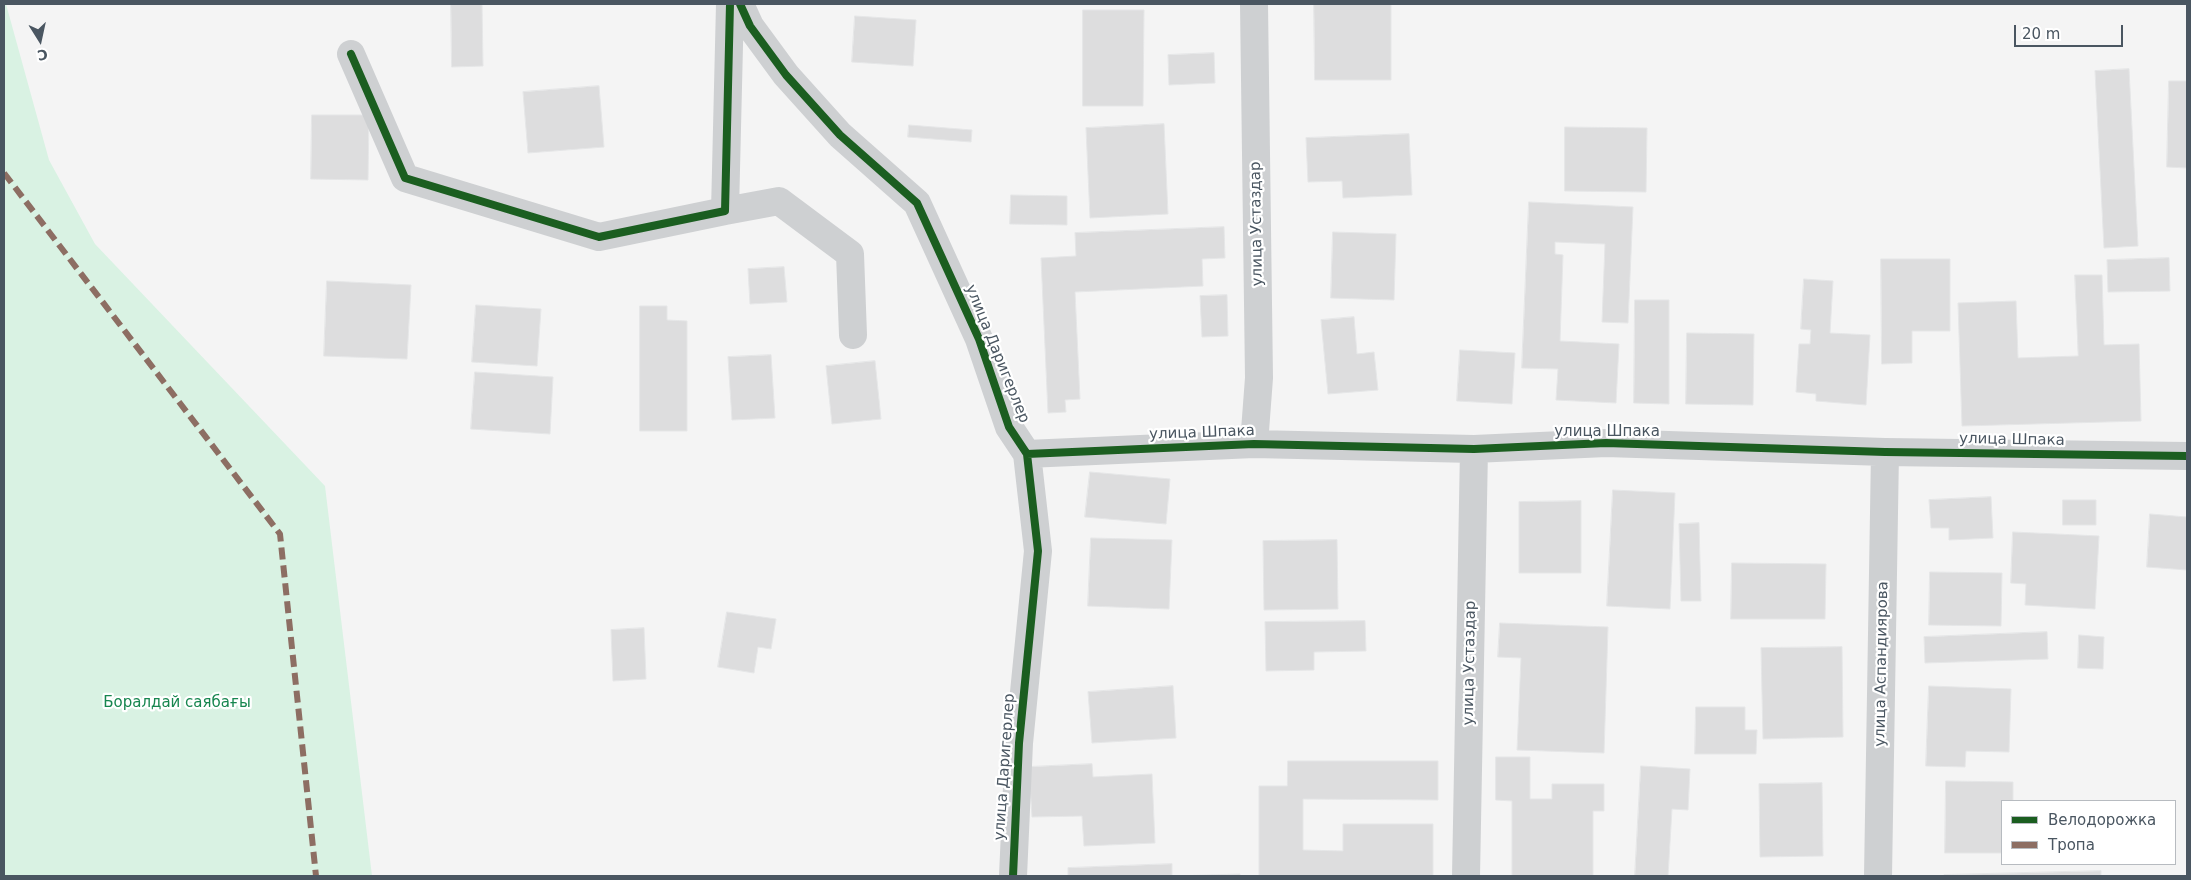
<!DOCTYPE html>
<meta charset="utf-8">
<style>
body{margin:0}
#map{position:relative;width:2191px;height:880px;overflow:hidden;background:#f4f4f4;font-family:"DejaVu Sans",sans-serif}
canvas{display:block}
.frame{position:absolute;inset:0;border:5px solid #4a5661;pointer-events:none}
.legend{position:absolute;left:2001px;top:800px;width:175px;height:65px;box-sizing:border-box;background:#fff;border:1px solid #b7bbc0;margin:0;padding:6px 9px;list-style:none;font-size:15px;color:#4a5661}
.legend li{display:flex;align-items:center;gap:10px;height:25px}
.legend b{width:25px;border:1px solid #b7bbc0}
.north{position:absolute;left:15px;top:15px;width:50px;height:50px;-webkit-text-stroke:4px #fff;paint-order:stroke;rotate:170deg;font-size:14px;font-weight:700;line-height:20px;text-align:center;color:#4a5661}
.north::after{content:'';display:block;margin:auto;width:18px;height:22px;background:#4a5661;clip-path:polygon(50% 0,100% 100%,50% 72%,0 100%)}
.scale{position:absolute;left:2014px;top:25px;width:109px;height:22px;box-sizing:border-box;border:2px solid #4a5661;border-top:0;padding-left:6px;font-size:15px;line-height:18px;white-space:nowrap;color:#4a5661;-webkit-text-stroke:4px #fff;paint-order:stroke}
</style>
<div id="map">
<canvas width="2191" height="880"></canvas>
<div class="frame"></div>
<ul class="legend">
<li><b style="height:6px;background:#1b5e20"></b>Велодорожка</li>
<li><b style="height:6px;background:#8d6e63"></b>Тропа</li>
</ul>
<div class="north">С</div>
<div class="scale">20 m</div>
</div>
<script>
const ctx = document.querySelector('canvas').getContext('2d');
ctx.lineJoin = 'round';
function fill(path, color) { ctx.fillStyle = color; ctx.fill(path, 'evenodd'); }
function stroke(path, color, width, dash) { ctx.strokeStyle = color; ctx.lineWidth = width; ctx.lineCap = dash ? 'butt' : 'round'; ctx.setLineDash(dash || []); ctx.stroke(path); }
function drawText(font, color, halo, rows, align = 'center') {
  ctx.font = font + ' "DejaVu Sans",sans-serif'; ctx.lineWidth = 4.5; ctx.setLineDash([]); ctx.textBaseline = 'middle'; ctx.strokeStyle = halo; ctx.fillStyle = color; for (const [text, x, y, turn = 0] of rows) {
    ctx.save(); ctx.translate(x, y); ctx.rotate((+turn || 0) * Math.PI / 180); ctx.textAlign = isNaN(turn) ? turn : align; if (halo) ctx.strokeText(text, 0, 0); ctx.fillText(text, 0, 0); ctx.restore();
  }
}
fill(new Path2D(`
 M4,4H6L49,160L95,244L325,486L372,876H4Z`), '#d9f2e3');
const building = new Path2D(`
 M451,4H482L483,66L452,67Z
 M1314,4H1391V80H1315Z
 M1083,10H1144L1143,106H1083Z
 M855,16L916,20L913,66L852,62Z
 M1214,53L1215,83L1169,85L1168,55Z
 M2129,69L2138,246L2104,248L2095,71Z
 M2169,81H2187V168L2167,167Z
 M599,86L604,147L528,153L523,92Z
 M312,115H369L368,180L311,179Z
 M1164,124L1168,214L1090,218L1086,128Z
 M909,125L972,130L971,142L908,137Z
 M1565,127L1647,128L1646,192L1565,191Z
 M1409,134L1412,195L1343,198L1342,181L1308,182L1306,138Z
 M1011,195L1067,196V225L1010,224Z
 M1529,202L1633,207L1628,323L1602,322L1605,244L1555,242V254L1563,255L1560,341L1619,344L1616,403L1556,400L1558,369L1522,368Z
 M1224,227L1225,258L1202,259L1203,286L1075,292L1080,399L1065,400L1066,412L1048,413L1041,258L1076,256L1075,233Z
 M1333,232L1396,234L1394,300L1331,298Z
 M2169,258L2170,291L2108,292L2107,260Z
 M1881,259H1950V331H1912V363L1882,364Z
 M784,267L787,302L750,304L748,269Z
 M2075,275H2102L2104,345L2139,344L2141,421L1962,426L1958,303L2016,301L2018,358L2078,356Z
 M1804,279L1833,281L1830,333L1870,335L1866,405L1816,401V394L1796,392L1799,344H1810L1811,330L1801,329Z
 M327,281L411,285L407,359L324,356Z
 M1227,295L1228,336L1202,337L1200,296Z
 M1635,300H1669V404L1634,403Z
 M476,305L541,309L537,366L472,362Z
 M640,306H667V320L687,321V431H640Z
 M1354,317L1357,354L1374,352L1378,390L1328,394L1321,320Z
 M1687,333L1754,334L1753,405L1686,404Z
 M1460,350L1515,353L1512,404L1457,401Z
 M771,355L775,418L732,420L728,357Z
 M875,361L881,419L832,424L826,366Z
 M475,372L553,377L550,434L471,429Z
 M1090,472L1170,479L1166,524L1085,517Z
 M1613,490L1675,493L1670,609L1607,606Z
 M1991,497L1993,538L1949,540V528H1931L1929,500Z
 M2063,500H2096V525H2063Z
 M1581,501V573H1519V502Z
 M2150,514L2187,517V570L2147,567Z
 M1699,523L1701,601H1681L1679,524Z
 M2013,532L2099,536L2095,609L2025,605L2026,584L2011,583Z
 M1091,538L1172,540L1169,609L1088,606Z
 M1337,540L1338,609L1264,610L1263,541Z
 M1732,563L1826,564L1825,619H1731Z
 M1930,572L2002,573L2001,626L1929,625Z
 M727,612L776,619L771,649L758,647L754,673L718,667Z
 M1365,621L1366,651L1314,652V670L1266,671L1265,622Z
 M1500,623L1608,627L1604,753L1517,750L1521,658L1498,657Z
 M644,628L646,679L613,681L611,630Z
 M2047,632L2048,659L1925,663L1924,637Z
 M2079,635L2104,637L2103,669L2078,668Z
 M1842,647L1843,737L1763,739L1761,648Z
 M1173,686L1176,738L1092,743L1088,692Z
 M1929,686L2011,689L2009,752L1966,751L1965,767L1926,766Z
 M1696,707H1745V730H1757L1756,754H1695Z
 M1496,757H1530V799H1552V784H1604V811H1593V876H1512V801L1496,800Z
 M1288,761H1438V800L1303,799V850L1343,851V824H1433V876H1259V786H1287Z
 M1092,764L1093,777L1152,774L1155,843L1084,846L1082,816L1032,817L1029,767Z
 M1641,766L1690,769L1688,810L1672,809L1668,876H1635Z
 M1946,781L2013,782V801H2002V853H1945Z
 M1822,783L1823,856L1760,857L1759,784Z
 M1172,864V876L1240,874V876H1068V868Z
 M2101,871V876H1944V875Z`);
fill(building, '#ddddde');
stroke(building, '#e5e6e7', 1);
stroke(new Path2D(`
 M740,4L750,26L786,75L840,135L917,203L979,339L1009,427L1027,454L1038,551L1019,743L1013,876
 M1254,4L1259,378L1254,444
 M351,54L405,178L599,237L725,211L730,4
 M725,211L779,201L850,254L853,335
 M1027,454L1254,444L1474,449L1606,443L1885,452L2187,456
 M1466,876L1474,449
 M1878,876L1885,452`), '#ced0d2', 28);
stroke(new Path2D(`
 M4,173L280,534L316,876`), '#8d6e63', 6, [12, 6]);
stroke(new Path2D(`
 M740,4L750,26L786,75L840,135L917,203L979,339L1009,427L1027,454L1038,551L1019,743L1013,876
 M351,54L405,178L599,237L725,211L730,4
 M1027,454L1254,444L1474,449L1606,443L1885,452L2187,456`), '#1b5e20', 8);
drawText('15px', '#4a5661', '#fff', [
 ["улица Устаздар",1257,224,-91],
 ["улица Даригерлер",997,354,68],
 ["улица Шпака",1607,432],
 ["улица Шпака",1202,433,-2],
 ["улица Шпака",2012,440,1],
 ["улица Устаздар",1470,663,-89],
 ["улица Аспандиярова",1882,664,-89],
 ["улица Даригерлер",1005,767,-86]
]);
drawText('15px', '#17864f', '#fff', [
 ["Боралдай саябағы",177,703]
]);
</script>
